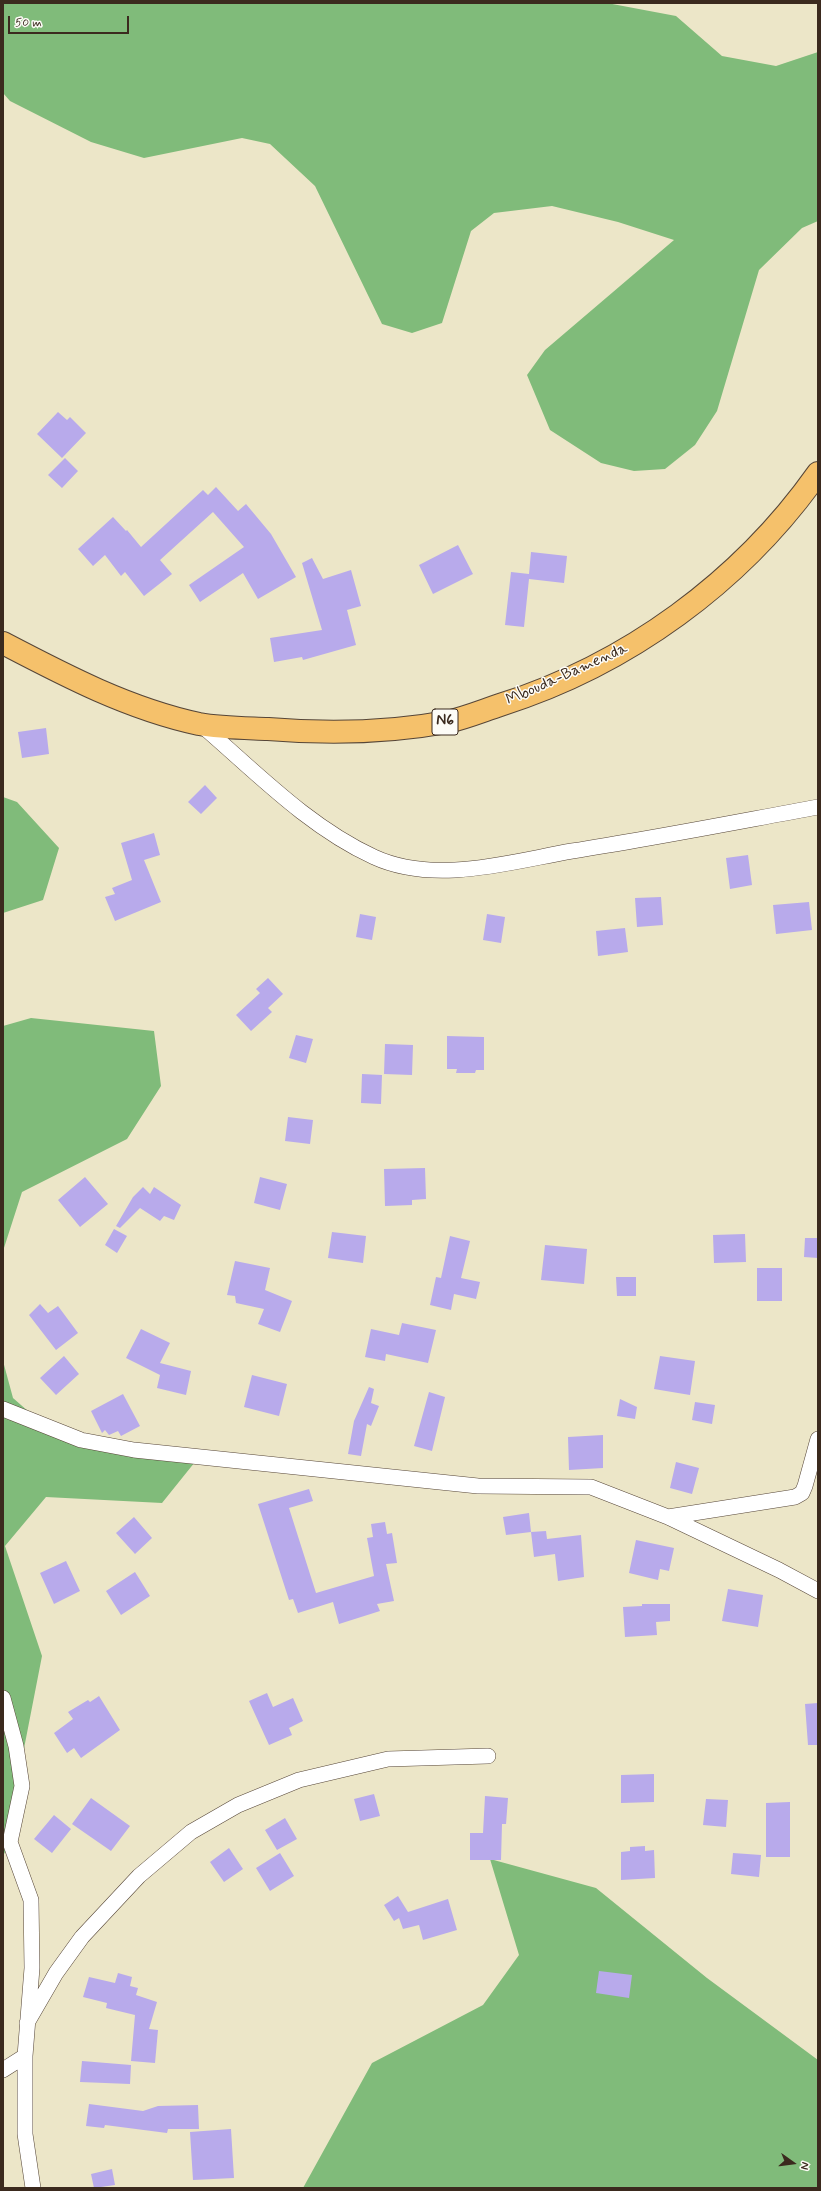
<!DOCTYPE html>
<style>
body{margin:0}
#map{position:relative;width:821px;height:2191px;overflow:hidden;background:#ece6c8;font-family:Mynerve,sans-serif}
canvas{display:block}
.frame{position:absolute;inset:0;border:4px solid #3b2a1e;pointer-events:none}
.north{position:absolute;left:773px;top:2143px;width:40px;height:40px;-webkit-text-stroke:3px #fdfcf7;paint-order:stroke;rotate:104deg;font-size:11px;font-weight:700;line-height:16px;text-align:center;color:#3b2a1e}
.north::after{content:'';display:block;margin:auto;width:14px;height:18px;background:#3b2a1e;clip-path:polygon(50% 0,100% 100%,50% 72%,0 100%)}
.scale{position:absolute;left:8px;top:16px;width:121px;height:18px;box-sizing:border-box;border:2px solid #3b2a1e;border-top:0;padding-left:5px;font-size:12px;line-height:14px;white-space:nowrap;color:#3b2a1e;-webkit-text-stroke:3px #fdfcf7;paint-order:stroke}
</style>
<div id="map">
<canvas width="821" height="2191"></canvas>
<div class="frame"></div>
<div class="north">N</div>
<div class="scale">50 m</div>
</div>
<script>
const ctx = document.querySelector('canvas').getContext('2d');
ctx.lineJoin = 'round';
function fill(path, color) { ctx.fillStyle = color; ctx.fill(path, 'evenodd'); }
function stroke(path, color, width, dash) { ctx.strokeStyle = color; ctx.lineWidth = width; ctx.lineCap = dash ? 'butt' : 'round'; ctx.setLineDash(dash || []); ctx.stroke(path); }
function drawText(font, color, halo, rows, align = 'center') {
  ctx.font = font + ' Mynerve,sans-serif'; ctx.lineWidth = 3; ctx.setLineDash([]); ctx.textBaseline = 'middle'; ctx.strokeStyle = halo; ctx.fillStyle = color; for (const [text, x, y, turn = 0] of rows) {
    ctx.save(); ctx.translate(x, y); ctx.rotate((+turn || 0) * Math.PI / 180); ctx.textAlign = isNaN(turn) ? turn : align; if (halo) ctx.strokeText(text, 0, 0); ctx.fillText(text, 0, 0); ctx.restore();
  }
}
fill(new Path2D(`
 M3,3H607L676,16L722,56L776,66L818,52V221L802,228L759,270L717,411L695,445L665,469L634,471L601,463L550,430L527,375L545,350L674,240L618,222L552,206L494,213L471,231L442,323L412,333L382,324L315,186L270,144L242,138L144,158L91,142L10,101L3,93Z
 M3,797L17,802L59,848L43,900L3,913Z
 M31,1018L154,1031L161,1086L127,1139L22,1192L3,1251V1026Z
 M3,1361L13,1398L45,1426L199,1457L162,1503L46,1497L5,1546L42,1656L20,1769L10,1842L3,1856Z
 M490,1859L596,1888L707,1978L818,2060V2188H303L372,2063L483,2005L519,1955Z`), '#80bb7a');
fill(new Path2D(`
 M58,412L67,420L70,417L86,433L62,458L37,434Z
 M65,458L78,471L62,488L48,475Z
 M216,487L238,511L246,504L271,534L296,577L258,599L243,573L200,602L189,585L244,547L213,512L160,560L172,574L144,596L125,572L121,576L105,555L93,566L78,549L113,517L126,531L127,530L141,547L203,490L208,495Z
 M458,545L473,574L433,594L419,565Z
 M531,552L567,556L564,583L529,579L524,627L505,625L511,572L529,574Z
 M312,558L323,579L351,570L361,606L347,610L356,645L303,660L302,657L274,662L270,638L322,630L302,563Z
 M46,728L49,754L22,758L18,732Z
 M205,785L217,798L201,814L188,802Z
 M154,833L160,855L144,860L161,902L115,921L105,897L115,894L112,888L132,880L121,843Z
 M748,855L752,885L730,889L726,858Z
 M661,897L663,925L637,927L635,898Z
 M809,902L812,930L776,934L773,905Z
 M360,914L376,917L372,940L356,937Z
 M487,914L505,917L501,943L483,940Z
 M625,928L628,952L598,956L596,931Z
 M268,978L283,994L268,1008L272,1012L251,1031L236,1015L260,993L256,989Z
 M296,1035L313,1039L306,1063L289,1058Z
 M447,1036L484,1037V1070H476L475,1073H456L457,1069H447Z
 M385,1044L413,1045L412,1075L384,1074Z
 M362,1074L382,1075L381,1104L361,1103Z
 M288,1117L313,1120L310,1144L285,1141Z
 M425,1168L426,1199L412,1200V1205L385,1206L384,1169Z
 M85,1177L108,1204L80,1227L58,1200Z
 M260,1177L287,1184L280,1210L254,1203Z
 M143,1187L150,1194L154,1187L181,1205L174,1220L164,1216L160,1221L140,1208L120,1228L116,1226L133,1197Z
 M114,1229L127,1236L117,1253L105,1245Z
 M332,1232L366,1236L363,1263L328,1258Z
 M745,1234L746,1262L714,1263L713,1235Z
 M450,1236L470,1241L461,1278L480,1282L476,1299L454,1294L451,1310L430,1305L436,1277L441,1278Z
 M805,1238H818V1258L804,1257Z
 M545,1245L587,1249L584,1284L541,1280Z
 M235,1261L270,1268L265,1290L292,1301L280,1332L258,1324L264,1309L236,1303L235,1296L227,1295Z
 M757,1268H782V1301H757Z
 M616,1277H636V1296H617Z
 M40,1304L48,1313L58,1306L78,1333L56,1350L29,1315Z
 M402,1323L436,1330L428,1363L386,1354L385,1361L365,1357L371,1329L399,1335Z
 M141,1329L170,1343L160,1363L191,1371L186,1395L157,1388L160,1375L126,1358Z
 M64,1356L79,1374L56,1395L40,1378Z
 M660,1356L695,1361L690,1395L654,1389Z
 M252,1375L287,1384L279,1416L244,1407Z
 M369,1387L374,1389L371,1403L379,1406L371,1426L367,1424L361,1456L348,1454L354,1421Z
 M429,1392L445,1397L432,1451L414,1446Z
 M123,1394L140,1426L121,1436L118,1431L109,1435L105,1430L102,1433L91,1411Z
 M620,1399L637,1407L635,1419L617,1416Z
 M695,1402L715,1405L712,1424L692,1420Z
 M603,1435V1468L569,1470L568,1437Z
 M676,1462L699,1468L692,1494L670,1488Z
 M309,1489L313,1501L289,1508L316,1593L374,1576L367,1538L373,1537L371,1524L385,1522L387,1534L392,1533L397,1563L386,1564L394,1601L377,1604L380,1611L339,1624L333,1602L298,1613L293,1599L289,1600L258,1504Z
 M529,1513L531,1532L506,1535L503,1517Z
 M134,1517L152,1538L135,1554L116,1533Z
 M546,1531L547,1539L581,1535L584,1577L558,1581L555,1554L534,1557L531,1532Z
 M636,1540L674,1548L669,1571L660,1569L658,1580L629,1573Z
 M66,1561L80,1591L54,1604L40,1573Z
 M135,1572L150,1596L121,1615L106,1591Z
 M728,1589L763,1595L758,1627L722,1621Z
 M642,1604H670V1621L656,1622L657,1635L625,1637L623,1607L642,1606Z
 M267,1693L273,1707L293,1698L303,1721L289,1728L292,1735L269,1745L249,1701Z
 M99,1696L120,1730L81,1758L74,1748L67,1753L54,1733L73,1719L68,1712L88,1700L90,1702Z
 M818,1703V1745H808L805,1704Z
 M654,1774V1802L621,1803V1775Z
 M374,1794L380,1816L360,1821L354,1799Z
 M485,1796L508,1798L506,1824H502L501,1860H470V1833H483Z
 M91,1798L130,1826L111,1851L72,1824Z
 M706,1799L728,1800L726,1827L703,1825Z
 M790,1802V1857H766V1803Z
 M54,1815L71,1829L52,1853L34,1839Z
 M285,1818L297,1839L277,1850L265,1830Z
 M645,1846V1851L654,1850L655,1878L621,1880V1852L630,1851V1847Z
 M229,1848L243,1869L224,1882L210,1862Z
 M280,1853L294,1876L270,1891L256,1868Z
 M733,1853L761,1855L759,1877L731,1874Z
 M398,1896L408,1912L448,1899L457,1930L423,1940L419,1925L403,1929L399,1918L394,1921L384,1905Z
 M599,1971L632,1975L629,1998L596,1993Z
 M118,1973L132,1977L130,1986L138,1988L136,1995L157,2002L149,2029L158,2030L155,2063L131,2061L135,2015L106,2008L107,2003L83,1997L89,1977L115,1983Z
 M82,2061L131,2065L130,2084L80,2082Z
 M89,2104L143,2111L158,2106L198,2105L199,2129H168L167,2133L105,2125L104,2128L86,2126Z
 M231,2129L234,2178L193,2180L190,2132Z
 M112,2169L115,2185L94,2188L91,2174Z`), '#b8aaeb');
const street = new Path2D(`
 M200,724C255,771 307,826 374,857C435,885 509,862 572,851C655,838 736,822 818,807
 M3,1409L81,1440L134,1450L478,1486L591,1487L668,1517L779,1570L818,1591
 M668,1517L795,1497L802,1493L805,1486L818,1439
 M3,1698L16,1746L22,1786L10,1842L31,1900L32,1968L25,2056V2134L33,2188
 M27,2023L56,1973L82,1937L139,1876L191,1832L238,1805L299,1780L388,1759L488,1756
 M3,2070L25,2056`);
const highway = new Path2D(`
 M3,643C66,676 129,709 199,724C221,728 245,728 268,729C328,734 387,733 447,722C465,718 482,711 500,705C627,665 741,582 818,473`);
stroke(street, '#564638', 16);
stroke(highway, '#564638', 24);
stroke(street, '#fff', 15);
stroke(highway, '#f5c16b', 22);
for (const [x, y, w] of [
 [445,722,26]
]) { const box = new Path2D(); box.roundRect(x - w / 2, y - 13, w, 26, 3); ctx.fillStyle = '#fdfcf7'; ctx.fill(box); stroke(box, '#3b2a1e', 1); }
drawText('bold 15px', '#3b2a1e', null, [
 ["N6",445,722]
]);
drawText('16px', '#3b2a1e', '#fdfcf7', [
 ["Mbouda-Bamenda",567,675,-24]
]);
</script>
